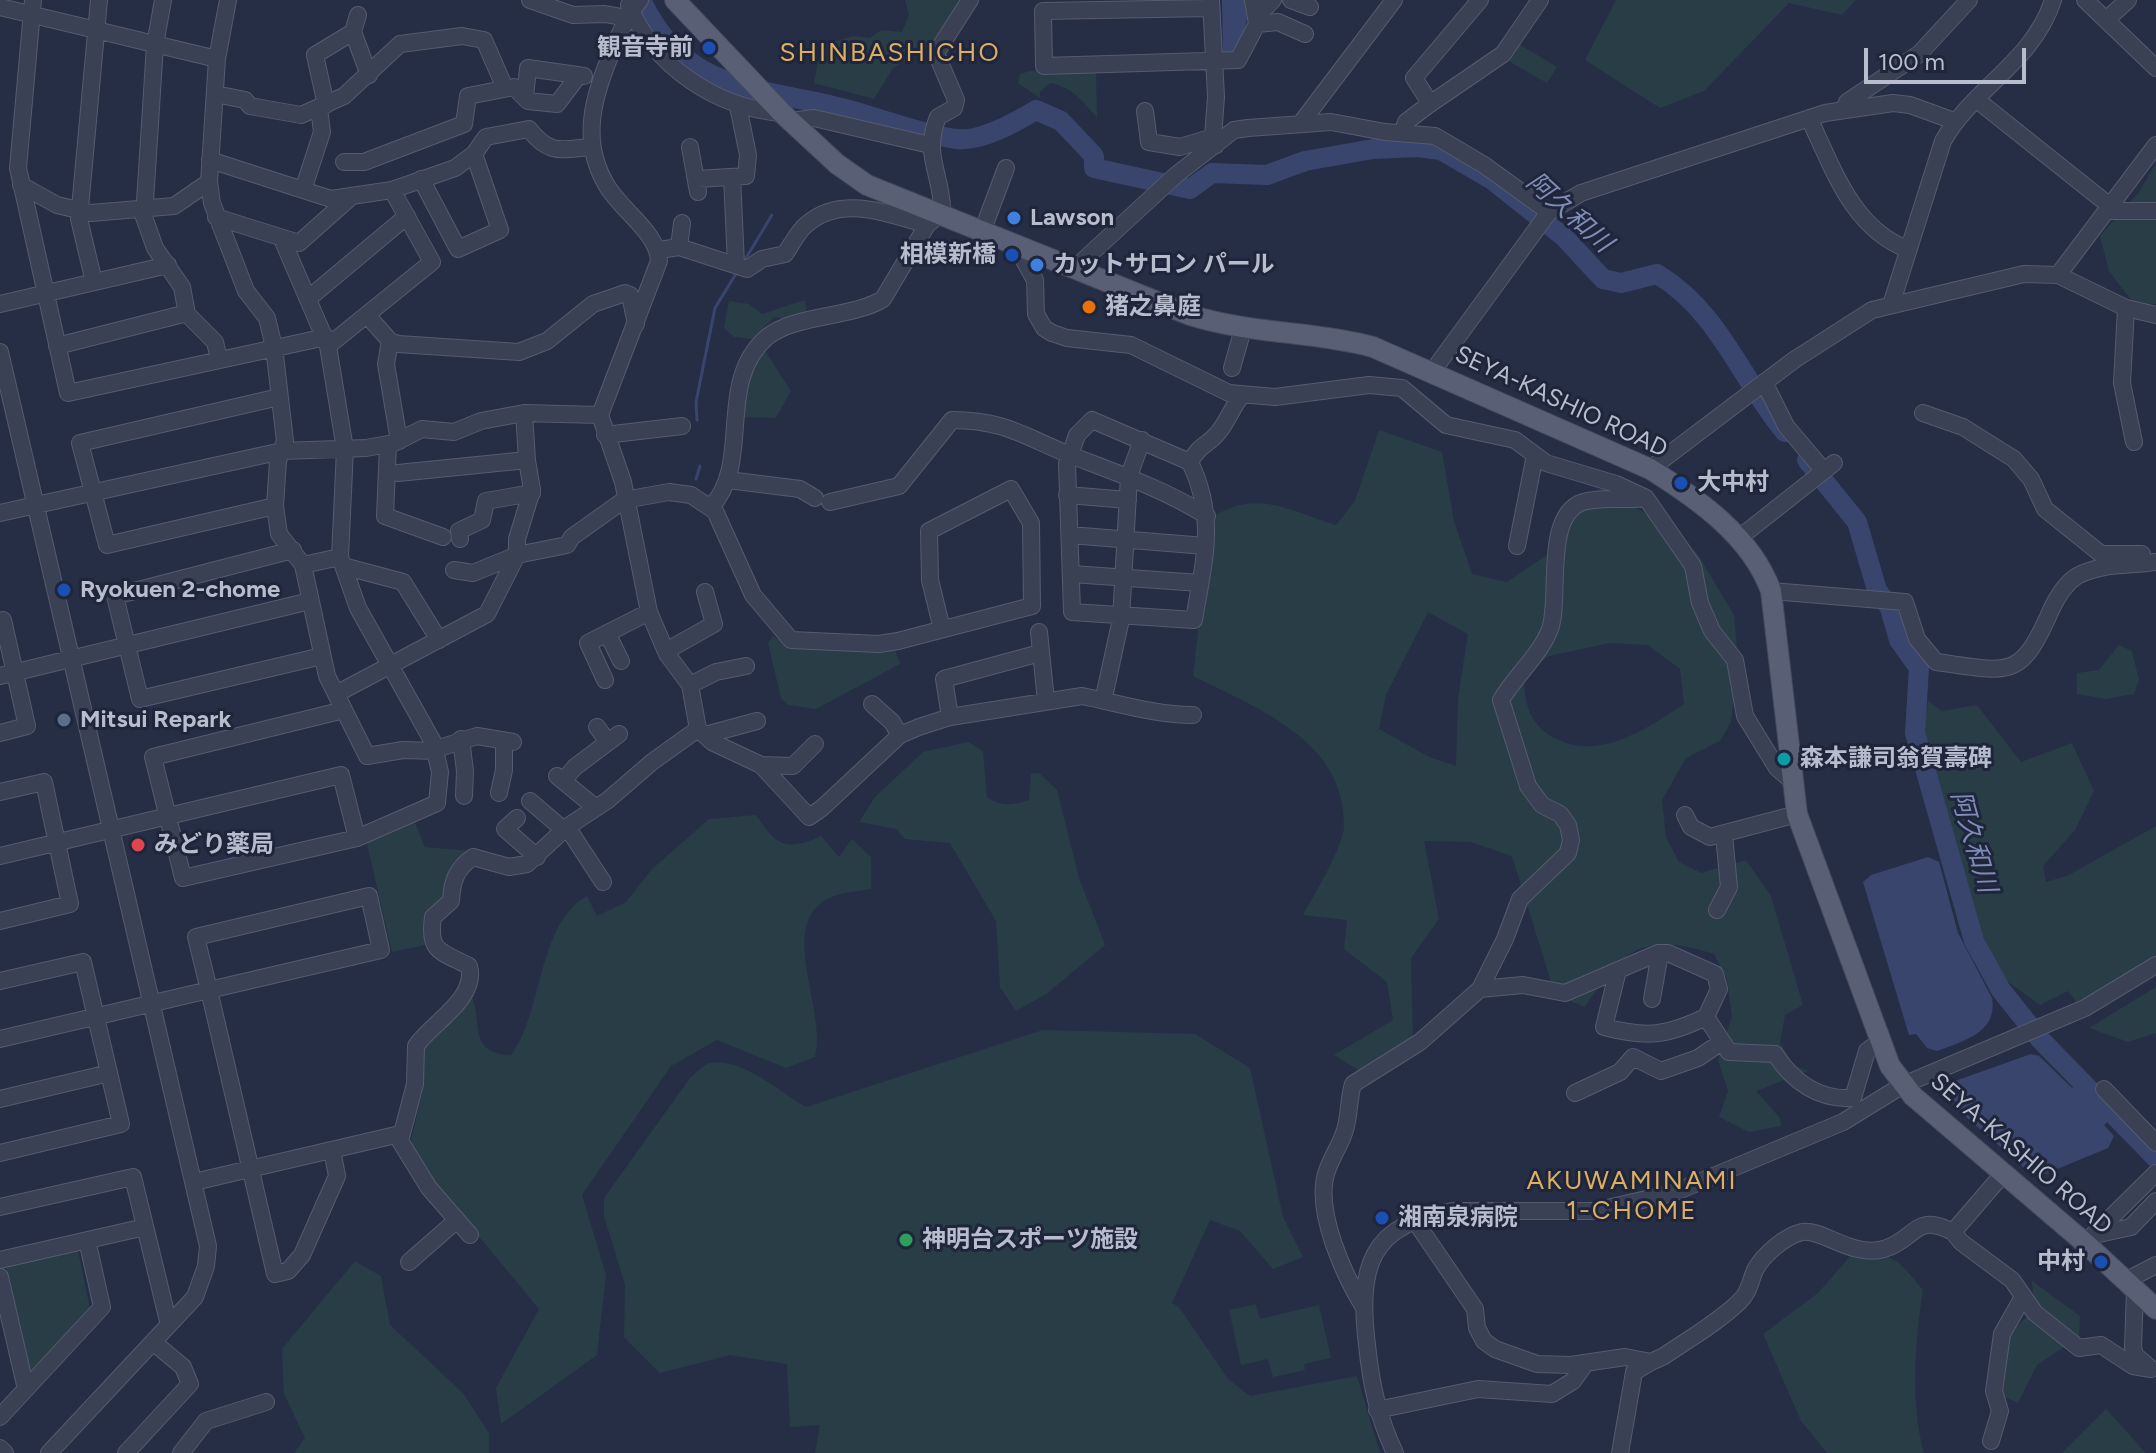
<!DOCTYPE html>
<meta charset="utf-8">
<style>
body{margin:0}
#map{position:relative;width:2156px;height:1453px;overflow:hidden;background:#262e46;font-family:Figtree,sans-serif}
canvas{display:block}
.scale{position:absolute;left:1864px;top:48px;width:162px;height:36px;box-sizing:border-box;border:4px solid #b8bdce;border-top:0;padding-left:10px;font-size:24px;line-height:28px;white-space:nowrap;color:#b8bdce;-webkit-text-stroke:6px #1f253a;paint-order:stroke}
</style>
<div id="map">
<canvas width="2156" height="1453"></canvas>
<div class="scale">100 m</div>
</div>
<script>
const ctx = document.querySelector('canvas').getContext('2d');
ctx.lineJoin = 'round';
function fill(path, color) { ctx.fillStyle = color; ctx.fill(path, 'evenodd'); }
function stroke(path, color, width, dash) { ctx.strokeStyle = color; ctx.lineWidth = width; ctx.lineCap = dash ? 'butt' : 'round'; ctx.setLineDash(dash || []); ctx.stroke(path); }
function drawText(font, color, halo, rows, align = 'center') {
  ctx.font = font + ' Figtree,"Noto Sans JP",sans-serif'; ctx.lineWidth = 6; ctx.setLineDash([]); ctx.textBaseline = 'middle'; ctx.strokeStyle = halo; ctx.fillStyle = color; for (const [text, x, y, turn = 0] of rows) {
    ctx.save(); ctx.translate(x, y); ctx.rotate((+turn || 0) * Math.PI / 180); ctx.textAlign = isNaN(turn) ? turn : align; if (halo) ctx.strokeText(text, 0, 0); ctx.fillText(text, 0, 0); ctx.restore();
  }
}
fill(new Path2D(`
 M905,0H962L931,46L893,68L874,99L814,83L819,57L827,44L853,36L870,38L881,30L902,32L909,15Z
 M1616,0H1856L1842,15L1789,3L1704,91L1660,108L1585,60Z
 M1517,43L1557,67L1547,83L1505,59Z
 M1096,70L1097,118C1083,101 1072,87 1050,83L1040,92V98L1018,83L1020,74L1030,71Z
 M2156,163V304L2135,305L2109,271L2100,236L2139,192Z
 M805,300L807,313L790,319L774,317L752,339L734,337L724,328L729,301L749,304L762,314Z
 M764,349L791,391L776,418L738,417L741,390Z
 M1379,430L1442,452L1454,521L1472,574L1507,582L1548,554L1572,500L1602,488L1650,516L1697,553L1734,615L1738,661L1731,722L1720,741L1686,758L1662,800L1666,837L1679,862L1701,873L1746,860L1771,896L1803,1005L1785,1015L1780,1043L1794,1065L1808,1071L1756,1091L1780,1118L1781,1126L1749,1132L1719,1117L1728,1091L1718,1060L1732,1016L1727,980L1714,954C1642,932 1624,948 1585,1007L1555,995L1512,856L1471,842L1424,841L1439,919L1411,958L1413,1044L1363,1073L1334,1055L1393,1020L1387,982L1344,949L1347,920L1303,915C1313,897 1344,845 1344,826C1345,740 1258,709 1193,676L1211,518C1258,488 1289,511 1336,525L1355,501ZM1428,612L1468,634L1458,698L1456,766L1429,757L1379,729L1386,695ZM1610,643L1648,645L1680,669L1684,704C1643,731 1594,765 1548,734C1527,720 1524,698 1524,674L1549,656Z
 M773,636L790,646L894,647L900,664L816,709L788,705L781,698L768,643Z
 M2119,645L2132,651L2139,680L2134,694L2106,699L2077,694V673L2099,670Z
 M1928,701L1942,711L1977,705L2021,762L2072,743L2094,791L2075,830L2043,866L2046,882L2069,875L2156,826V958L2080,1007L2068,991L2040,1005L2007,981L1984,944L1922,735Z
 M968,742L983,751L987,797C1000,807 1013,805 1029,800L1031,774L1039,773L1057,790L1079,878L1105,945L1046,994L1016,1011L1000,987L996,921L950,843L905,839L896,829L859,822L875,797L923,752Z
 M756,815C777,846 785,852 821,836L839,857L852,839L871,857V889C859,891 845,892 834,896C772,919 829,1011 815,1057L786,1068L717,1040L671,1066L582,1195L606,1275L597,1355L501,1424L496,1388L539,1309L441,1191L410,1145L423,1089V1048L452,1021L471,995C484,1022 466,1053 511,1055C543,1014 537,923 587,896L597,916L626,902L652,869L709,819Z
 M414,820L425,847L472,851L447,898L429,915L425,945L392,952L366,840Z
 M2156,987V1033L2128,1042L2089,1028Z
 M1043,1030L1195,1034L1250,1068L1283,1217L1303,1257L1273,1269L1240,1231L1210,1220L1172,1303L1179,1307L1228,1379L1250,1396L1357,1376L1380,1453H815L820,1425L790,1427L787,1364L730,1355L660,1373L624,1337L625,1285L604,1216V1198L690,1078C696,1073 703,1065 710,1063C741,1056 781,1093 806,1107Z
 M78,1250L90,1309L29,1372L6,1267Z
 M1853,1253C1895,1253 1897,1259 1923,1290C1915,1340 1910,1404 1924,1453H1827L1801,1421L1763,1334L1818,1293Z
 M355,1261L381,1276L390,1325L463,1393L489,1433V1453H294L305,1438L284,1394L282,1349Z
 M2032,1281L2080,1316L2079,1337L2037,1365L2018,1403L2005,1397L1989,1361L2017,1325L2035,1311Z
 M1256,1304L1260,1319L1319,1305L1331,1358L1304,1364L1305,1370L1273,1377L1268,1359L1241,1365L1229,1310Z
 M2106,1409L2146,1453H2062Z`), '#283d46');
fill(new Path2D(`
 M1222,0H1244C1251,21 1244,33 1234,52L1223,55Z
 M1928,857L1939,862L1958,933L1992,998C1998,1033 1963,1041 1937,1051L1927,1048L1916,1034L1909,1035L1863,882L1871,875Z
 M2031,1054L2039,1056L2072,1088L2079,1081L2113,1117L2104,1125L2114,1136L2108,1148L2045,1174L2032,1175L1955,1107L1957,1103L1951,1098L1955,1081Z`), '#39456d');
stroke(new Path2D(`
 M743,263L772,215
 M697,420L696,402L715,308L737,272
 M696,479L700,466`), '#39456d', 3);
stroke(new Path2D(`
 M641,0C686,95 759,86 845,109C876,117 927,136 957,139C981,142 1016,122 1036,110L1061,121L1094,156V168L1190,189L1212,173L1267,175L1305,161L1373,149L1417,147L1441,150L1491,179L1564,237L1603,279L1621,283L1657,274C1719,311 1740,378 1785,432
 M1807,460L1857,522L1877,590L1890,608L1899,640L1919,668L1915,733L1974,941L2001,990L2040,1039L2156,1158`), '#39456d', 20);
const minor = new Path2D(`
 M33,0L18,168L68,393L326,337
 M163,0L155,45L144,217L155,248L182,287L187,314L215,342L219,359
 M228,0L217,59L209,182L212,203L246,291L267,318L274,347L285,441L278,461L275,506L279,534L303,565L327,676L367,756L403,750L436,751
 M530,0L573,15L605,14L627,18
 M640,0C627,15 621,32 613,49C594,94 579,140 607,186C621,210 658,233 659,261L600,415L623,482L649,612L667,654L690,685L698,729L712,742L761,765L809,817L822,808L900,735L919,727L950,717L1082,696C1118,703 1155,715 1193,715
 M1211,0L1216,97L1213,137L1216,145
 M1291,0L1310,7
 M2085,0L2156,68
 M629,5C654,67 717,108 782,113
 M0,7L217,59
 M1211,8L1043,11L1044,66L1238,60L1257,24L1253,0
 M1256,9L1265,8L1273,0
 M2106,20L2128,0
 M1257,24L1278,22L1305,34
 M353,32L358,15
 M225,96L245,100L250,106L301,115L344,96L400,44L462,36L484,40L505,88
 M525,97L528,68L584,76
 M1977,100L2110,206
 M1430,103L1414,78L1480,0
 M326,105L315,55L353,32L369,75
 M1844,110L1847,102L1919,54L1969,0
 M1145,111L1149,142L1180,147L1213,137
 M1809,118C1833,168 1852,228 1907,249
 M791,121L814,118L930,145
 M1301,123L1394,0
 M1403,131L1406,122L1427,106L1503,54L1540,0
 M690,147L698,192
 M210,160L331,199L392,190L455,168L474,154L486,137L529,129C550,156 561,149 592,147
 M344,162H364L464,124L468,96L514,87L528,101L557,104L579,75
 M732,177L736,264
 M421,179L458,249L500,230L474,154
 M697,179L746,176L748,155L738,106
 M21,185L57,205L91,213L174,206L209,182
 M303,190L322,132L319,108
 M2106,211H2156
 M216,217L299,243L352,196
 M982,232L1006,168
 M282,239L328,346L345,449L340,557L358,608L433,742L440,772L437,803L357,838L183,878L153,757L344,710
 M1016,246L1035,280L1036,314L1044,328L1052,333L1067,338L1131,345L1229,393L1275,397L1369,385L1402,388L1446,425L1515,440L1546,463L1616,484L1646,498L1693,566L1700,603L1712,631L1735,660L1745,716L1777,768L1792,781
 M679,247L682,223
 M659,250L679,247L747,269L762,259L785,254C792,244 798,231 807,224C842,194 890,214 927,225
 M1075,268L1176,175L1234,130L1248,128L1331,122L1385,132L1435,136L1484,165L1549,212
 M2058,275L2156,145
 M94,282L79,219L99,0
 M309,298L407,216
 M0,304L168,265
 M1891,305L1943,141C1973,88 2033,62 2053,0
 M2126,308L2122,383L2134,442
 M367,315L390,341L386,364L399,441
 M390,341L398,344L519,352L547,341L593,304L625,293L630,295L636,324
 M57,346L187,313
 M328,346L432,262L392,190
 M0,352L208,1246L206,1266L195,1297L49,1453
 M1232,368L1243,329
 M1432,372L1549,212L1581,193L1825,113L1893,103L1910,105L1954,121
 M1764,382L1786,426L1824,471
 M524,413L527,460
 M1923,413L1963,427L2014,459L2031,479L2045,509L2101,554H2142
 M1092,420L1190,462C1217,519 1204,559 1194,620L1072,612L1067,464L1077,435Z
 M605,435L682,426
 M388,444L385,516L443,537
 M1190,462C1200,444 1207,446 1217,434C1227,423 1232,407 1242,395
 M1650,469L1794,360L1872,310L2024,274L2058,275L2126,308L2156,315
 M398,473L527,460L532,490L517,539V555L473,573L454,570
 M728,480L800,489L815,498
 M1067,495L1128,500
 M830,502L899,486L952,420C1005,420 1025,437 1070,455C1117,473 1164,489 1207,516
 M275,506L107,545L80,443L279,397
 M711,507C753,462 715,382 767,337C796,314 852,318 883,299L927,225L942,212C943,176 922,156 938,117L954,108L956,100L936,53L970,0
 M0,513L282,451L366,448L394,443L422,429L454,432L481,421L524,413L600,415
 M1070,535L1205,546
 M1739,538L1834,463
 M460,539L459,531L482,520L486,501L532,493
 M1517,546L1535,455
 M293,550L115,596L140,699L322,656
 M303,565L340,557
 M343,566L403,582L439,640
 M1072,574L1200,583
 M1771,591L1905,602L1917,639L1936,662C2010,672 2020,681 2051,610C2057,597 2066,583 2077,576C2100,563 2131,566 2156,562
 M0,621L3,620L27,726L0,733
 M1039,632L1046,701
 M607,633L621,661
 M666,651L714,624L705,592
 M0,676L310,601
 M605,680L588,643L649,612
 M690,685L716,672L746,666
 M336,694L487,614L517,555L567,545L572,537L624,500L669,492L691,495L715,511L753,595L791,640L879,644L898,641L1032,606L1031,523L1011,489L929,531L930,580L942,629
 M1104,697L1121,619L1129,476L1142,440
 M872,704L892,722L900,735
 M950,717L944,679L1040,653
 M597,727L608,742
 M705,735L757,721
 M461,739L465,771L464,796
 M436,749L477,736L513,742
 M761,765L793,766L815,744
 M557,776L596,808
 M563,781L575,767L619,734
 M0,792L44,782L70,904L0,921
 M499,793L504,770V742
 M530,801L564,830
 M1685,815L1691,827L1710,837L1797,814
 M517,818L505,829L537,857
 M567,827L603,882
 M0,856L341,775L357,838
 M369,896L381,950L209,990L196,937Z
 M1717,910L1729,887L1724,835
 M1618,970L1604,1027C1647,1038 1666,1036 1706,1017
 M0,981L83,962L121,1124L0,1153
 M1480,989L1523,985L1565,993L1658,953H1668L1715,974L1719,989L1706,1017L1729,1052L1775,1054C1793,1082 1819,1100 1853,1098L1867,1051L1879,1042
 M1652,999L1660,953
 M0,1039L209,990L275,1274L288,1271L302,1255L337,1176L332,1150
 M2104,1089L2156,1143
 M1575,1093L1620,1072L1633,1057L1661,1071L1698,1058L1720,1043
 M0,1099L109,1073
 M194,1182L400,1134
 M0,1207L133,1177L169,1325
 M1415,1221L1475,1309L1477,1328L1484,1341L1495,1349L1537,1364L1571,1365L1625,1357L1651,1362L1664,1356C1689,1339 1717,1323 1739,1302C1749,1293 1750,1282 1755,1270C1763,1255 1785,1236 1802,1232C1822,1228 1851,1258 1884,1249C1917,1239 1914,1212 1953,1232L2003,1174
 M1953,1232L1961,1242L2012,1280L2035,1313L2079,1348L2101,1345L2133,1366L2151,1369
 M470,1235L429,1188L400,1141L415,1084L416,1046C431,1023 478,999 469,966C440,951 428,952 433,917L451,901C452,881 456,869 473,857L509,867L527,864L567,827L608,800L652,762L698,729
 M2094,1235L2131,1227L2156,1201
 M2085,1243L2156,1173
 M0,1260L145,1227
 M409,1262L457,1220
 M0,1277L26,1389
 M2125,1281L2156,1265
 M2135,1290L2133,1347L2135,1355L2148,1366
 M1363,1306C1344,1275 1317,1215 1325,1178C1328,1162 1339,1148 1344,1133C1350,1117 1348,1100 1353,1084L1420,1042L1480,989L1505,939L1520,899L1568,853L1571,840L1568,825L1560,814L1542,805L1528,786L1501,700C1515,676 1540,655 1550,629C1561,598 1543,515 1583,502C1602,496 1625,501 1645,498
 M1377,1410L1478,1389L1552,1394L1573,1381L1586,1363
 M0,1417L102,1307L87,1240
 M1991,1441L2000,1411L1994,1391L2002,1334L2023,1297
 M0,1448L5,1453
 M126,1453L190,1384L183,1367L153,1342
 M181,1453L206,1421L266,1402
 M1395,1453C1378,1417 1371,1384 1367,1345C1358,1269 1368,1223 1454,1211H1594L1673,1193L1843,1122L1903,1085L2085,1008L2156,965
 M1620,1453L1634,1372L1651,1362`);
const major = new Path2D(`
 M675,0L782,113L837,164L867,185L1190,315C1250,334 1313,331 1373,347L1650,469C1698,499 1751,536 1771,591L1797,814L1890,1066L1913,1096L2085,1243L2156,1309`);
stroke(minor, '#565b6f', 18);
stroke(major, '#444a5e', 22);
stroke(minor, '#3b4155', 16);
stroke(major, '#595f75', 20);
for (const [x, y, r, color] of [
 [709,48,8,"#1a4fb4"],
 [1014,218,8,"#3f7fe0"],
 [1012,255,8,"#1a4fb4"],
 [1037,265,8,"#3f7fe0"],
 [1089,307,8,"#e8710a"],
 [1681,483,8,"#1a4fb4"],
 [64,590,8,"#1a4fb4"],
 [64,720,8,"#5c6f8a"],
 [1784,759,8,"#0f9aa8"],
 [138,845,8,"#e0444e"],
 [1382,1218,8,"#1a4fb4"],
 [906,1240,8,"#2e9e5b"],
 [2101,1262,8,"#1a4fb4"]
]) { const dot = new Path2D(); dot.arc(x, y, r, 0, 2 * Math.PI); ctx.fillStyle = color; ctx.fill(dot); stroke(dot, '#1f253a', 3); }
drawText('bold 24px', '#b8bdce', '#1f253a', [
 ["観音寺前",693,48,"right"],
 ["Lawson",1030,218],
 ["相模新橋",996,255,"right"],
 ["カットサロン パール",1053,265],
 ["猪之鼻庭",1105,307],
 ["大中村",1697,483],
 ["Ryokuen 2-chome",80,590],
 ["Mitsui Repark",80,720],
 ["森本謙司翁賀壽碑",1800,759],
 ["みどり薬局",154,845],
 ["湘南泉病院",1398,1218],
 ["神明台スポーツ施設",922,1240],
 ["中村",2085,1262,"right"]
], 'left');
drawText('24px', '#b8bdce', '#1f253a', [
 ["SEYA-KASHIO ROAD",1561,402,25],
 ["SEYA-KASHIO ROAD",2021,1154,41]
]);
ctx.letterSpacing = '2px';
drawText('26px', '#ddaf64', '#1f253a', [
 ["SHINBASHICHO",890,53],
 ["AKUWAMINAMI",1632,1181],
 ["1-CHOME",1632,1211]
]);
ctx.letterSpacing = '0px';
drawText('italic 26px', '#7e8cb7', '#1f253a', [
 ["阿久和川",1569,213,42],
 ["阿久和川",1973,842,74]
]);
</script>
